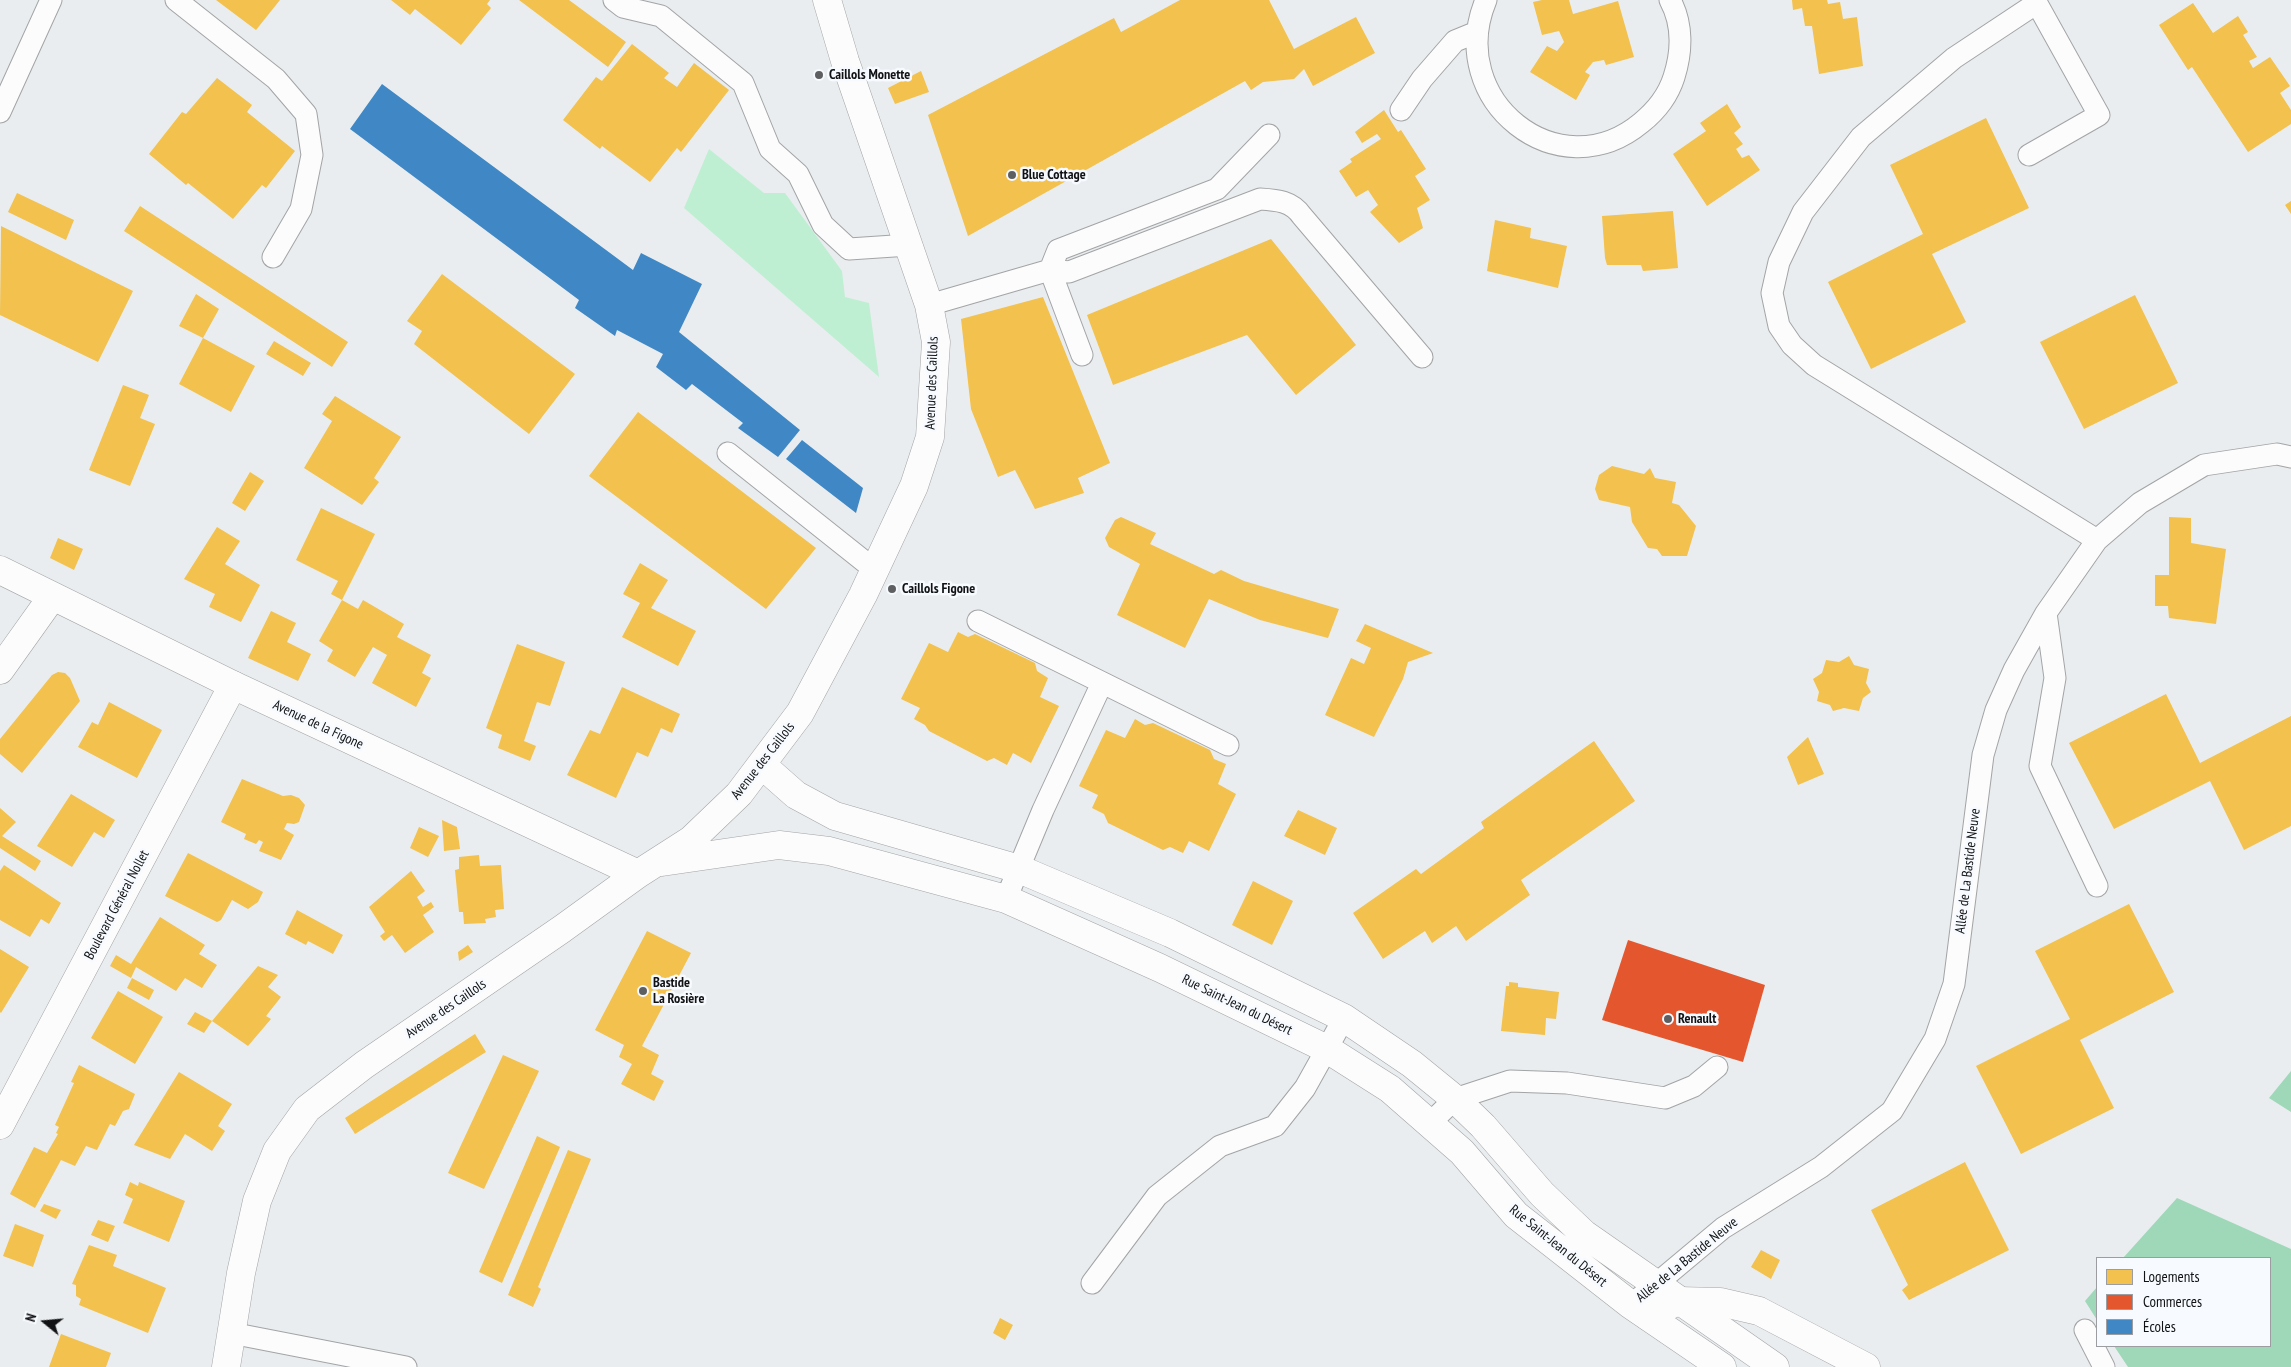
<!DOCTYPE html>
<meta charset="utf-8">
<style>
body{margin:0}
#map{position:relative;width:2291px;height:1367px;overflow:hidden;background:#eaedef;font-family:"PT Sans Narrow",sans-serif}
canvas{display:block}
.legend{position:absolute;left:2096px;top:1257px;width:175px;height:90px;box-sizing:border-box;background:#f7fafe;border:1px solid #9b9da0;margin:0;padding:6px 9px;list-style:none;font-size:15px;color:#111214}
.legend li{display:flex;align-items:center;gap:10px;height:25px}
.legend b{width:25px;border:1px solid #9b9da0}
.north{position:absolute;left:20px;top:1297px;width:50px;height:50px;-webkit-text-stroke:4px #f7fafe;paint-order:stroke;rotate:287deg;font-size:14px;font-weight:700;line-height:20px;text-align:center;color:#111214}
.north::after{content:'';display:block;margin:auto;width:18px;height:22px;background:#111214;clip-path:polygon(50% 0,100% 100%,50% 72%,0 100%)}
</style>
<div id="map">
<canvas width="2291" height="1367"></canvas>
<ul class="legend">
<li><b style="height:14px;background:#f2c14e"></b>Logements</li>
<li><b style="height:14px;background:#e4572e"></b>Commerces</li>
<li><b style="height:14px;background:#3f88c5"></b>Écoles</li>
</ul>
<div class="north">N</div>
</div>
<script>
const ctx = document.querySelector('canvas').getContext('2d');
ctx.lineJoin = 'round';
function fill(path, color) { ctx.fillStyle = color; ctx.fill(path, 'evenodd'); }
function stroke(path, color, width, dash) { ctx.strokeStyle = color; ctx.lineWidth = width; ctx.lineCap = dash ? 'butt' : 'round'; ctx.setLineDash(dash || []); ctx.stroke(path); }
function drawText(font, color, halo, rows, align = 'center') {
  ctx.font = font + ' "PT Sans Narrow",sans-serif'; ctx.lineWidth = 5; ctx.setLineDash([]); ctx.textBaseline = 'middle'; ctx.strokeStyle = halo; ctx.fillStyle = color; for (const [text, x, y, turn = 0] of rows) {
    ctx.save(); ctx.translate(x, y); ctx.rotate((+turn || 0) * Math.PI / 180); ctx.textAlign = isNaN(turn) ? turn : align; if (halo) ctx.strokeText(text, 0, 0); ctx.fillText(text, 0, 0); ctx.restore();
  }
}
fill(new Path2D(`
 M709,149L764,193H785L842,271L845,297L869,303L879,377L684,208Z`), '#bfefd3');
fill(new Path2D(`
 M2291,1071V1112L2269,1098Z
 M2177,1198L2291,1249V1367H2128L2114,1346H2270V1258H2123Z
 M2097,1287V1320L2085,1301Z`), '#9fd8b8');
fill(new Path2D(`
 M216,0H280L256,30Z
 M391,0H490L487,4L491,8L461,45L415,9L410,15Z
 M519,0H569L626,42L608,67Z
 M1180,0H1269L1294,49L1356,17L1375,53L1313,86L1304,69L1294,79L1263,82L1251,90L1245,81L968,236L928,115L1114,18L1121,32Z
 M1542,0H1569L1573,14L1618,1L1634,57L1606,65L1604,60L1593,62L1585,72L1590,75L1576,100L1530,72L1547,46L1557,51L1564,42L1559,31L1542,35L1533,2Z
 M1792,0H1827L1828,4L1840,2L1843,19L1857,17L1863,66L1819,74L1812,26H1805L1802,8L1793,10Z
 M2193,3L2213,33L2238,16L2248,32L2243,35L2257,57L2249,61L2253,68L2270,57L2290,86L2280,93L2291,110V124L2248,152L2192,67L2188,70L2159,25Z
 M632,44L669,73L664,78L677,87L694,63L729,90L681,152L677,148L650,182L602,146L600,149L563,120L596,77L602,81Z
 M921,71L929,92L895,104L888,88Z
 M217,78L252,105L247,112L295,151L266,188L262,185L233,219L188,183L186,185L149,154L182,112L186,114Z
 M1727,104L1741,127L1734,133L1743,144L1736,149L1742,158L1749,155L1760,170L1707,206L1673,154L1706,131L1700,123Z
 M1384,110L1398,132L1401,130L1426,169L1415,176L1430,200L1417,208L1423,228L1399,243L1370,212L1378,205L1368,190L1356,197L1339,171L1352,162L1350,159L1381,139L1377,134L1362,143L1355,132Z
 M1986,118L2029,208L1932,254L1966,322L1871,369L1828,282L1923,234L1890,165Z
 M17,193L74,220L66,240L8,212Z
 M2291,201V214L2285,205Z
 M140,206L348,342L332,367L124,231Z
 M1673,211L1678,268L1643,271L1641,265H1607L1605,258L1602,216Z
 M1495,220L1531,228L1530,238L1567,246L1558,288L1487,271Z
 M1,226L133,291L98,362L0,315Z
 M1271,239L1356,345L1296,395L1247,335L1113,385L1087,315Z
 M442,274L575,374L529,434L414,344L422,331L407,321Z
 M196,294L219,309L203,338L179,326Z
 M2135,295L2178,383L2084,429L2040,342Z
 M1043,297L1110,463L1078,478L1084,493L1035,509L1015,470L998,477L971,409L961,319Z
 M203,338L255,366L231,412L179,384Z
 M274,341L311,363L303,376L266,354Z
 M123,385L149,395L140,418L155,424L130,486L89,470Z
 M335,396L401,437L374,478L379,482L362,505L304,468L332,421L322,414Z
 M638,412L816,548L766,609L589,476Z
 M1612,466L1644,474L1650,468L1655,478L1676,482L1672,503L1679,505L1696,526L1687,556H1662L1657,549L1648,548L1632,522L1630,507L1599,500L1595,489L1599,475Z
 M250,472L264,481L245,511L232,503Z
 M321,508L375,534L342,600L358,609L363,600L404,624L397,637L431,655L422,673L431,678L416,707L372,683L387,655L373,647L355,677L327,661L333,650L319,641L342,600L331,594L338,581L296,560Z
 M1121,517L1156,533L1150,544L1214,574L1221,570L1244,581L1339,609L1328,638L1260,620L1209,599L1185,648L1117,615L1140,564L1109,547L1105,538L1115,520Z
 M2169,517L2191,518V543L2226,549L2216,624L2169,618L2168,606H2155V575H2169Z
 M217,527L240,541L225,564L260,585L241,622L209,607L215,594L184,579Z
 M58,538L83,549L74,570L50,558Z
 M640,563L668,580L651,608L696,631L678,666L622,637L640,603L623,594Z
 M271,611L296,623L287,642L311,654L298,681L248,658Z
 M1365,624L1433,653L1408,662L1403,679L1374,737L1325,715L1351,658L1364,664L1371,648L1356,641Z
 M958,632L968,637L975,634L1035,663L1037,671L1048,678L1040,697L1059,706L1031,763L1013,753L1007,765L994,758L987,761L929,731L925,725L914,719L920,708L901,699L929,643L948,652Z
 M517,644L565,662L550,706L537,702L524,741L536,746L530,761L498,748L502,735L486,728Z
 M1849,656L1854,665L1869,669L1866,683L1871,692L1863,698L1859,711L1844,708L1833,711L1830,705L1817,701L1819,692L1813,679L1822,673L1826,660L1839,662Z
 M58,672L65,673L70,678L80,701L22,773L0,754V739L52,675Z
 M622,687L680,714L672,733L661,728L648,757L637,752L616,798L567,775L590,730L600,734Z
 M2166,694L2200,763L2291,716V826L2244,850L2210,781L2114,829L2069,743Z
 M109,702L162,730L137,778L78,747L92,722L98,725Z
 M1135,719L1145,725L1153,723L1210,750L1214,759L1226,764L1218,784L1236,794L1209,851L1189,841L1183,853L1170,847L1163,850L1108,823L1104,814L1092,808L1098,795L1079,786L1106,730L1125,738Z
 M1808,737L1824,774L1798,785L1787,757Z
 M1594,741L1635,801L1521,880L1530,895L1466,941L1456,926L1432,943L1425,931L1383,959L1353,913L1416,869L1421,874L1484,828L1481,822Z
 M242,779L283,796L291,795L299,798L305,805L299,822L294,824L287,823L284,829L294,835L281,860L259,851L263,842L259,840L256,844L244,839L246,834L221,822Z
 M71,794L115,820L104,838L94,832L72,867L37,846Z
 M0,808L16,822L2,836L41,861L35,871L0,848Z
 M1298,810L1337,828L1325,855L1284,836Z
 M442,820L457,827L460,849L444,851Z
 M419,827L439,836L428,857L410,848Z
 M188,853L263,892L258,902L248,909L232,900L221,920L217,922L165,896Z
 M479,855L480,866L501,865L504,909L495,910L496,917L485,919L486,923L464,924L463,912H459L455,870L459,869V857Z
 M4,865L61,903L49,924L41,919L30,937L0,920V871Z
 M411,871L425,891L417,897L423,907L431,902L434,907L423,915L434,932L405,953L392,935L384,941L380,936L385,932L369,907Z
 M1253,881L1293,901L1272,945L1232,925Z
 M2129,904L2174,992L2080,1040L2114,1108L2021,1154L1976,1066L2070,1019L2035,951Z
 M297,910L343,935L333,954L308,941L306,945L285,934Z
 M160,917L205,945L199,954L217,965L202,988L185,978L176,991L136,967L131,978L110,966L116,955L131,964Z
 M647,931L691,953L642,1046L659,1055L651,1074L664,1081L654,1101L621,1084L632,1064L619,1057L624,1045L595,1030Z
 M468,945L473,952L459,961L458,952Z
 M0,949L29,967L1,1013L0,1012Z
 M258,966L278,975L268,987L281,997L266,1016L271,1019L248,1046L212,1021Z
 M132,978L154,990L149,1000L127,988Z
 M1509,982L1518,983V987L1559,992L1556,1019L1546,1018L1545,1035L1501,1031L1506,986H1509Z
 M118,991L163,1017L135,1064L91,1038Z
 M195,1012L212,1021L204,1033L187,1024Z
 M475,1034L486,1052L355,1134L345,1118Z
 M503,1055L539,1071L484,1189L448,1173Z
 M79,1065L135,1094L129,1109L123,1111L115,1126L110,1124L97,1150L86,1146L75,1166L61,1160L35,1208L10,1194L34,1147L47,1153L58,1134L56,1133L59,1127L55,1125L74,1083L71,1082Z
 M179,1072L232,1104L218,1126L225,1131L212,1151L185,1134L170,1159L134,1145Z
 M537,1136L560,1147L502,1283L479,1272Z
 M568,1150L591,1159L538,1287L541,1289L533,1307L508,1295Z
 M1965,1162L2009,1250L1909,1300L1902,1290L1908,1285L1871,1210Z
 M130,1182L138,1186L139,1182L185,1201L169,1242L123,1223L133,1199L125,1195Z
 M44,1204L61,1210L56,1219L40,1211Z
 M98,1220L115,1226L108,1242L91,1235Z
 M15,1224L44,1235L33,1267L3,1256Z
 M89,1245L117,1255L113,1266L166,1288L148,1333L79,1305L81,1299L76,1296V1285L72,1284Z
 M1761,1250L1780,1260L1771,1279L1751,1267Z
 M1000,1318L1013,1325L1005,1340L993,1333Z
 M61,1334L111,1353L106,1367H49Z`), '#f2c14e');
fill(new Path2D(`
 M1628,940L1765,985L1743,1062L1602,1020Z`), '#e4572e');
fill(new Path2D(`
 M382,84L633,270L641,253L702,284L679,332L800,430L778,457L738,428L743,423L692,384L686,390L656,367L663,354L617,330L615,336L575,308L579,300L350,129Z
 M802,440L863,488L856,513L786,459Z`), '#3f88c5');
const lane = new Path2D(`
 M176,0L276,79L306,114L312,155L301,209L273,257
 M614,0L623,7L661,16L743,83L770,149L798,174L823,225L849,249L909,245
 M1486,0C1444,101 1559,191 1641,123C1656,111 1668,96 1674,77C1682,52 1683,24 1670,0
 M2037,3L1954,58L1861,137L1803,212L1779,262L1772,293L1779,326L1792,345L1814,365L2097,540
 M1401,110L1422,79L1455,41L1477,32
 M0,112L51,0
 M2029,155L2099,115L2035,0
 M929,305L1050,270L1058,250L1217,189L1269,135
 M1082,355L1050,270L1069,272L1260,199C1277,200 1292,201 1302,216L1422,357
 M728,453L875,570
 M2046,613L2055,678L2040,766L2097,886
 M978,621L1228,745
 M1006,899L1043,810L1102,683
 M1430,1123L1455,1099L1510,1081L1567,1083L1665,1098L1694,1086L1717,1067
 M1092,1283L1157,1196L1220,1146L1275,1126L1305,1088L1344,1018
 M1631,1305L1723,1228L1821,1167L1892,1111L1935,1039L1954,984L1983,755L1996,710L2014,670L2046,613L2097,540L2140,503L2204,465L2277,454L2291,457
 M2085,1330L2104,1367
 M231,1333L406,1367`);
const street = new Path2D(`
 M0,670L52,597
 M0,1125L233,685
 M1648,1316L1678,1301L1720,1302L1759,1311L1866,1367`);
const secondary = new Path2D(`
 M0,570L233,685L638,874
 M762,765L796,795L835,816L1019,869L1170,933L1344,1018L1412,1064L1455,1099L1483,1126L1542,1194L1584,1234L1775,1367
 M662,862L779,845L829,851L1006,899L1160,968L1327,1049L1390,1089L1462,1152L1516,1215L1631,1305L1722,1367
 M226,1367L241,1273L257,1201L277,1151L307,1109L364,1065L562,929L638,874L691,840L739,794L800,713L863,595L914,486L930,437L936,342L929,305L845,61L827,0`);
stroke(lane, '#a2a4a5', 23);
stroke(street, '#a2a4a5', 29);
stroke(secondary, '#a2a4a5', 29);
stroke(lane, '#fcfcfd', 21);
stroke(street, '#fcfcfd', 28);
stroke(secondary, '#fcfcfd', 28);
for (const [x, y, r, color] of [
 [819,75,5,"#5d5f61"],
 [1012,175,5,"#5d5f61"],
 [892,589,5,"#5d5f61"],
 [643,991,5,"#5d5f61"],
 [1668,1019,5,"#5d5f61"]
]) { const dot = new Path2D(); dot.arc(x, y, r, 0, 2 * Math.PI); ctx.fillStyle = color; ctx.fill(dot); stroke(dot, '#f7fafe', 2); }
drawText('bold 14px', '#111214', '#f7fafe', [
 ["Caillols Monette",829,75],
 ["Blue Cottage",1022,175],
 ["Caillols Figone",902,589],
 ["Bastide",653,983],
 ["La Rosière",653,999],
 ["Renault",1678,1019]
], 'left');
drawText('14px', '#111214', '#f7fafe', [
 ["Avenue des Caillols",932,383,-88],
 ["Avenue de la Figone",318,725,25],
 ["Avenue des Caillols",763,761,-52],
 ["Allée de La Bastide Neuve",1968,871,-83],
 ["Boulevard Général Nollet",117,905,-62],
 ["Rue Saint-Jean du Désert",1237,1005,26],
 ["Avenue des Caillols",446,1009,-34],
 ["Rue Saint-Jean du Désert",1558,1246,39],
 ["Allée de La Bastide Neuve",1687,1260,-39]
]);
</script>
